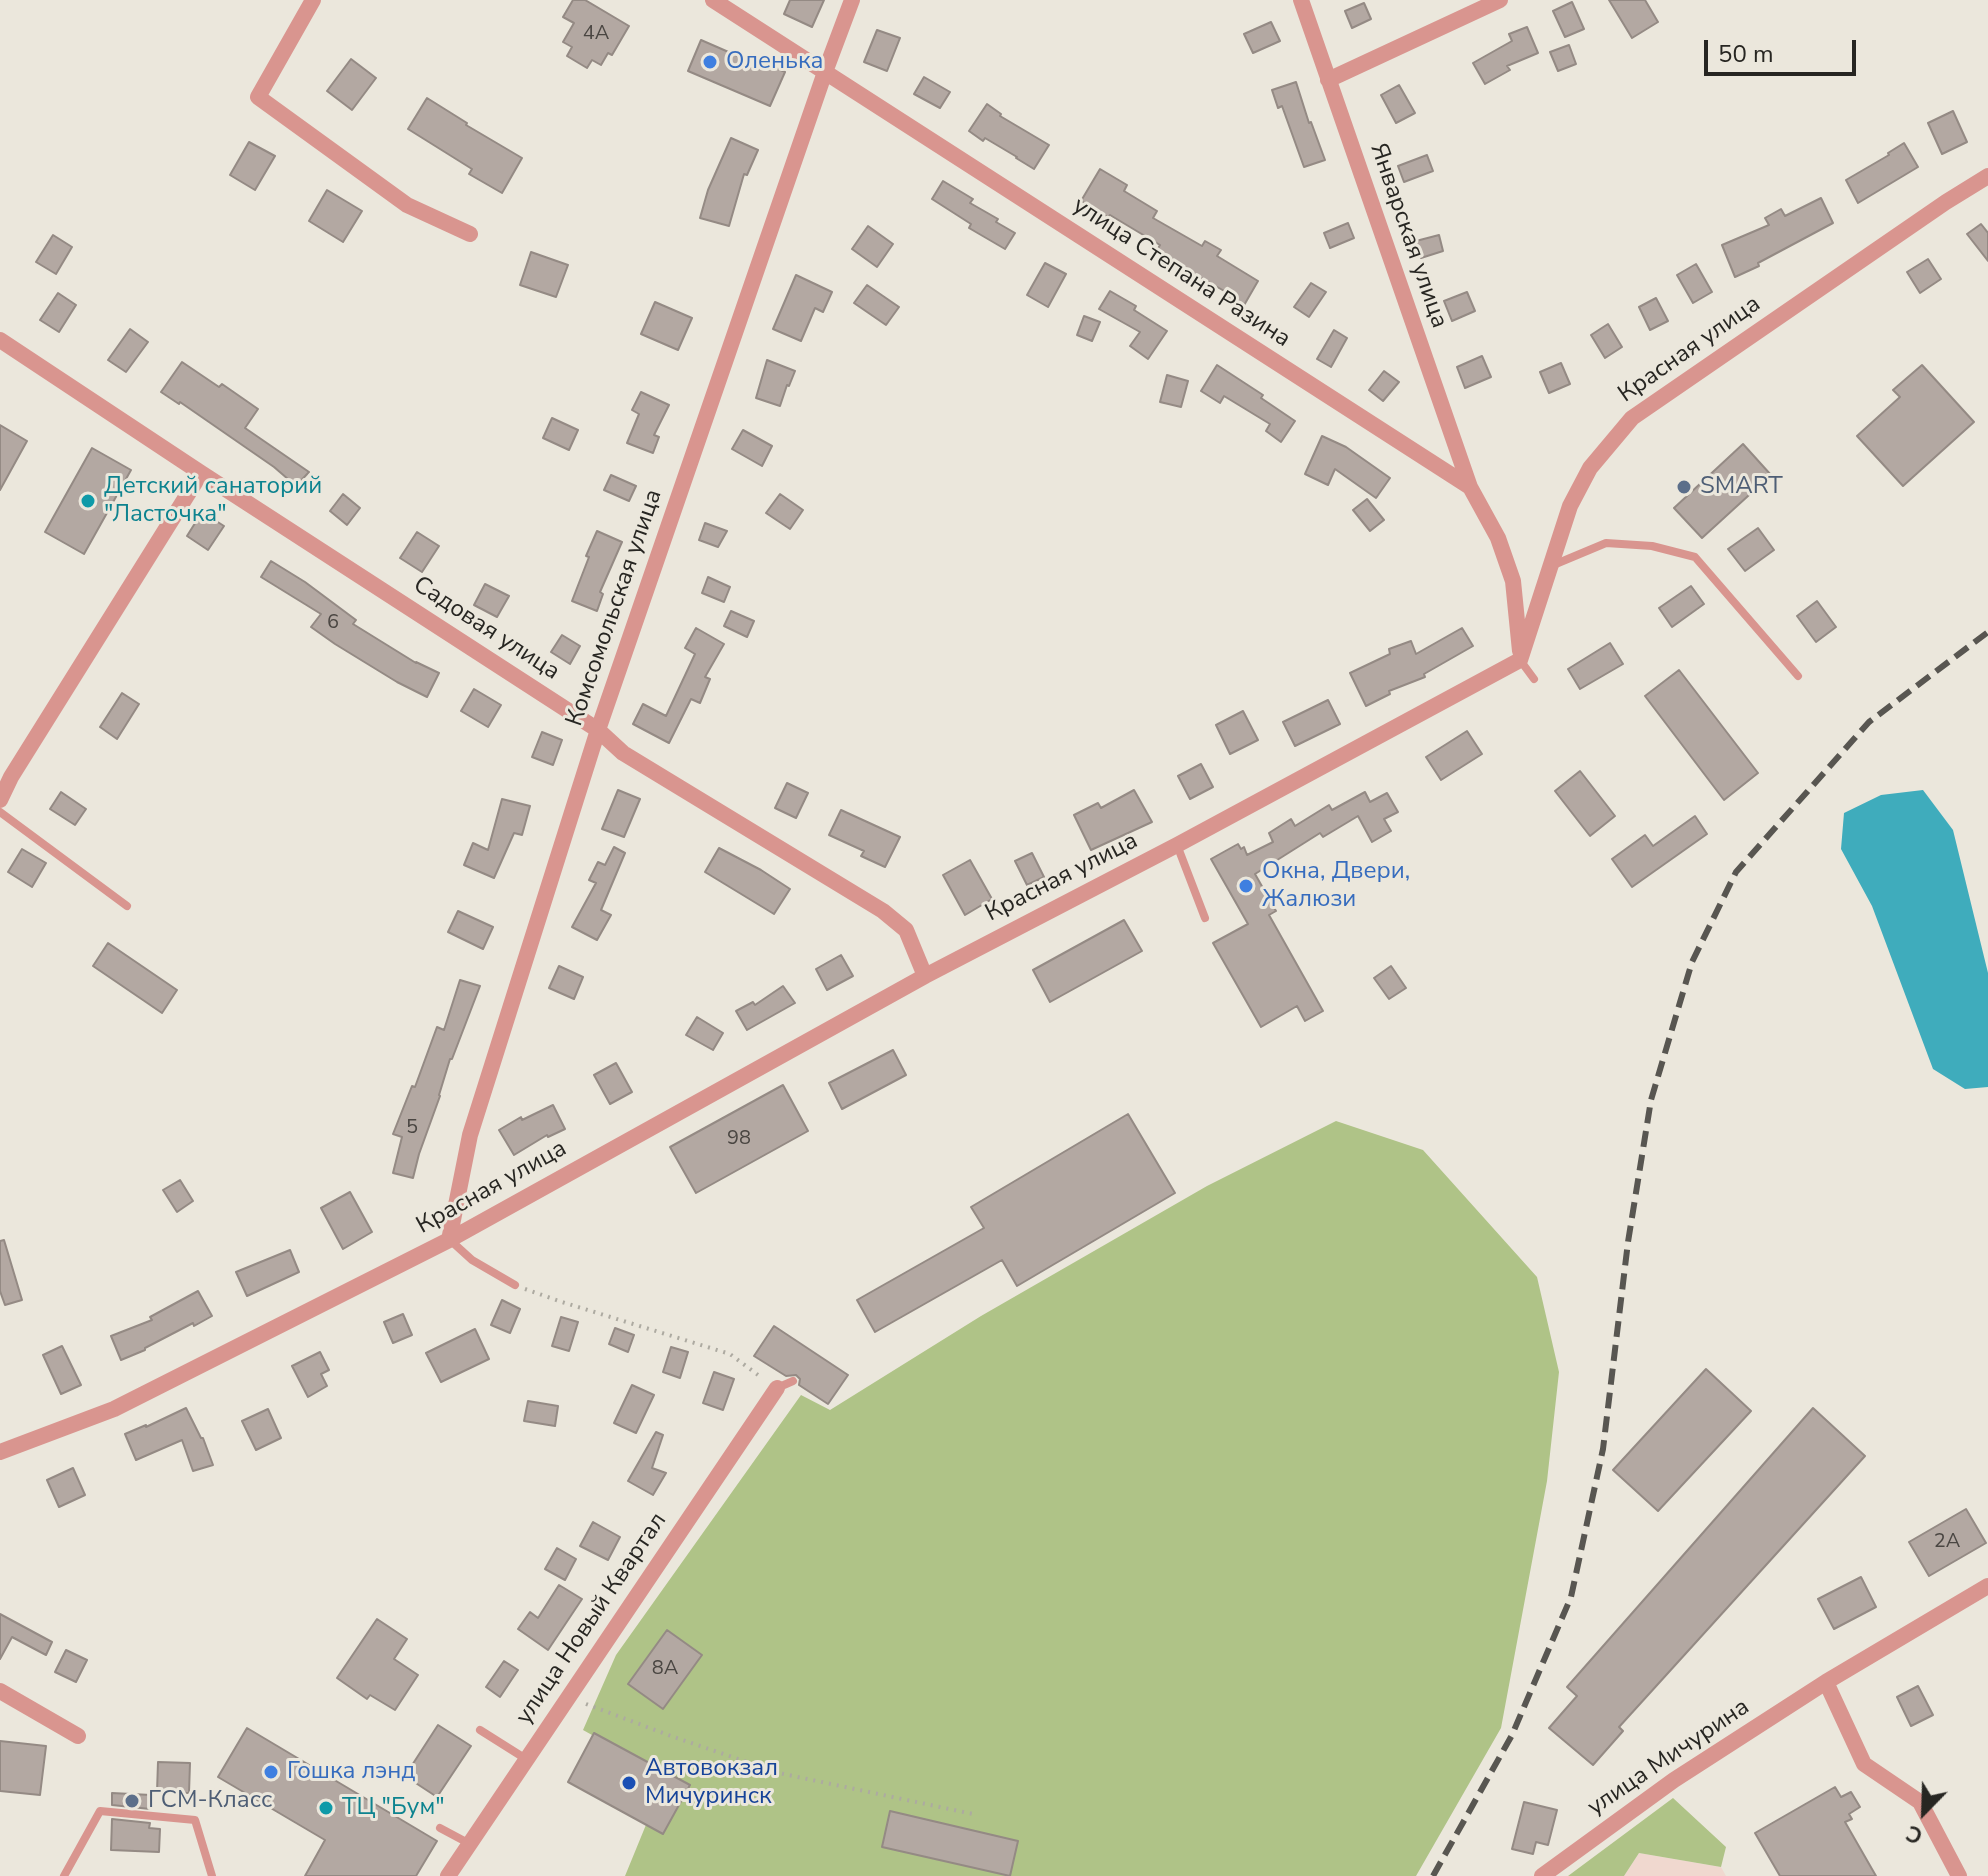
<!DOCTYPE html>
<meta charset="utf-8">
<style>
body{margin:0}
#map{position:relative;width:1988px;height:1876px;overflow:hidden;background:#ebe7dc;font-family:"Nunito Sans",sans-serif}
canvas{display:block}
.north{position:absolute;left:1884px;top:1772px;width:80px;height:80px;-webkit-text-stroke:6px #ebe7dc;paint-order:stroke;rotate:203deg;font-size:22px;font-weight:700;line-height:32px;text-align:center;color:#272622}
.north::after{content:'';display:block;margin:auto;width:28px;height:36px;background:#272622;clip-path:polygon(50% 0,100% 100%,50% 72%,0 100%)}
.scale{position:absolute;left:1704px;top:40px;width:152px;height:36px;box-sizing:border-box;border:4px solid #272622;border-top:0;padding-left:10px;font-size:24px;line-height:28px;white-space:nowrap;color:#272622;-webkit-text-stroke:6px #ebe7dc;paint-order:stroke}
</style>
<div id="map">
<canvas width="1988" height="1876"></canvas>
<div class="north">С</div>
<div class="scale">50 m</div>
</div>
<script>
const ctx = document.querySelector('canvas').getContext('2d');
ctx.lineJoin = 'round';
function fill(path, color) { ctx.fillStyle = color; ctx.fill(path, 'evenodd'); }
function stroke(path, color, width, dash) { ctx.strokeStyle = color; ctx.lineWidth = width; ctx.lineCap = dash ? 'butt' : 'round'; ctx.setLineDash(dash || []); ctx.stroke(path); }
function drawText(font, color, halo, rows, align = 'center') {
  ctx.font = font + ' "Nunito Sans",sans-serif'; ctx.lineWidth = 6; ctx.setLineDash([]); ctx.textBaseline = 'middle'; ctx.strokeStyle = halo; ctx.fillStyle = color; for (const [text, x, y, turn = 0] of rows) {
    ctx.save(); ctx.translate(x, y); ctx.rotate((+turn || 0) * Math.PI / 180); ctx.textAlign = isNaN(turn) ? turn : align; if (halo) ctx.strokeText(text, 0, 0); ctx.fillText(text, 0, 0); ctx.restore();
  }
}
fill(new Path2D(`
 M1639,1853L1721,1867L1726,1876H1624Z`), '#f0d8cf');
fill(new Path2D(`
 M1336,1121L1423,1150L1537,1277L1559,1372L1547,1481L1501,1728L1416,1876H625L666,1776L583,1730L616,1655L801,1395L830,1410L981,1316L1207,1186Z
 M1673,1798L1726,1847L1721,1867L1639,1853L1624,1876H1568Z`), '#afc387');
fill(new Path2D(`
 M1923,790L1953,830L1988,973V1087L1965,1089L1933,1069L1872,906L1841,849L1844,813L1881,795Z`), '#3facbc');
const building = new Path2D(`
 M573,0H585L629,26L612,55L608,53L601,65L592,60L587,68L567,56L572,47L563,42L574,23L563,17Z
 M790,0H824L812,27L784,14Z
 M1609,0H1645L1658,22L1632,38Z
 M1572,2L1584,29L1565,37L1553,11Z
 M1364,3L1371,19L1352,28L1345,11Z
 M1271,22L1280,41L1253,53L1244,34Z
 M1527,27L1538,53L1507,66L1510,70L1485,84L1473,63L1512,41L1509,34Z
 M877,30L900,38L887,71L864,62Z
 M701,40L756,64L758,60L785,72L770,106L688,71Z
 M1569,45L1576,64L1558,71L1550,52Z
 M351,59L376,78L352,110L327,91Z
 M924,77L950,92L940,108L914,94Z
 M1296,82L1309,123L1311,122L1325,160L1304,167L1282,106L1278,108L1272,90Z
 M1399,85L1415,113L1396,123L1381,95Z
 M427,98L467,123L466,125L522,158L502,193L469,174L472,169L408,129Z
 M987,104L1001,114L1000,116L1049,145L1034,169L1016,158L1017,157L985,138L983,141L969,131Z
 M1953,111L1967,142L1942,154L1928,123Z
 M731,138L758,150L747,175L744,174L729,226L700,218L708,190Z
 M249,142L275,156L255,190L230,175Z
 M1904,143L1918,167L1858,203L1846,180L1889,155L1888,153Z
 M1427,155L1433,171L1404,182L1398,166Z
 M1100,169L1127,185L1124,191L1157,211L1153,218L1202,246L1205,241L1221,250L1217,256L1258,281L1243,307L1223,295L1226,292L1156,252L1160,245L1110,215L1108,217L1081,201Z
 M943,181L973,199L970,203L998,219L996,222L1015,233L1005,249L969,228L971,224L932,199Z
 M327,190L362,211L343,242L309,221Z
 M1821,198L1833,223L1758,263L1759,266L1735,277L1722,245L1769,225L1765,218L1781,209L1785,216Z
 M1348,223L1354,238L1330,248L1324,233Z
 M1981,224L1988,233V261L1967,234Z
 M868,226L893,244L877,267L852,249Z
 M53,235L72,247L56,274L36,262Z
 M1439,235L1443,251L1421,258L1416,241Z
 M531,252L568,265L556,297L520,285Z
 M1928,259L1941,279L1920,293L1907,272Z
 M1045,263L1066,274L1048,307L1027,295Z
 M1696,264L1712,292L1693,303L1677,275Z
 M796,275L832,292L823,312L815,308L801,341L773,329Z
 M1311,283L1326,292L1309,317L1294,307Z
 M867,285L899,307L886,325L854,303Z
 M1110,291L1136,306L1134,310L1167,331L1148,359L1130,346L1140,332L1099,309Z
 M1467,292L1475,311L1452,321L1444,301Z
 M58,293L76,305L59,332L40,320Z
 M1656,298L1668,321L1650,330L1639,307Z
 M655,302L692,318L678,350L641,334Z
 M1084,316L1100,322L1092,341L1077,335Z
 M1608,324L1622,347L1605,358L1591,335Z
 M130,329L148,342L126,372L108,360Z
 M1334,330L1347,338L1331,367L1317,359Z
 M1482,356L1491,377L1465,388L1457,367Z
 M767,360L795,371L789,386L787,385L780,406L756,398Z
 M182,362L219,387L222,384L258,409L245,428L309,472L296,486L274,467L180,402L179,404L161,392Z
 M1561,363L1570,384L1549,393L1540,372Z
 M1217,365L1263,395L1261,398L1295,421L1281,442L1266,431L1270,424L1224,396L1220,403L1201,391Z
 M1922,365L1974,422L1903,486L1857,436L1900,397L1893,390Z
 M1384,371L1399,382L1383,401L1369,390Z
 M1167,375L1188,381L1181,407L1160,402Z
 M641,392L669,405L654,435L659,437L653,453L627,443L639,414L632,410Z
 M552,418L578,430L569,450L543,438Z
 M0,425L27,441L0,490Z
 M743,430L772,446L762,466L732,449Z
 M1322,436L1346,447L1390,478L1376,498L1335,469L1328,485L1305,474Z
 M1743,444L1771,475L1702,538L1674,508Z
 M92,448L131,470L84,554L45,532Z
 M611,475L636,486L629,501L604,490Z
 M343,494L360,508L347,525L330,511Z
 M780,494L803,510L790,529L766,513Z
 M1367,499L1384,520L1370,531L1353,510Z
 M202,512L224,526L208,550L187,536Z
 M705,523L727,531L718,547L699,540Z
 M1758,528L1774,550L1745,571L1728,549Z
 M597,531L622,542L600,592L603,594L597,611L572,601L589,557L586,556Z
 M417,532L439,546L422,572L400,558Z
 M271,561L305,582L356,620L353,624L416,663V662L439,673L427,697L397,682L335,644L311,627L321,614L261,577Z
 M708,577L730,587L724,602L702,593Z
 M485,584L509,596L497,617L474,605Z
 M1691,586L1704,604L1672,627L1659,608Z
 M1817,601L1836,627L1816,642L1797,616Z
 M731,611L754,621L747,637L724,626Z
 M696,628L724,644L705,677L710,679L700,703L691,699L669,743L633,724L643,704L666,716L695,654L685,648Z
 M1462,628L1473,646L1424,674L1425,677L1389,691L1390,694L1366,706L1350,673L1390,654L1389,649L1411,641L1416,654Z
 M562,635L580,646L570,664L551,652Z
 M1610,643L1623,664L1580,689L1568,669Z
 M1679,670L1758,773L1724,800L1645,696Z
 M474,689L501,705L488,727L461,711Z
 M122,693L139,704L117,739L100,727Z
 M1328,700L1340,724L1295,746L1283,722Z
 M1243,711L1258,740L1230,754L1216,725Z
 M1467,731L1482,754L1441,780L1426,757Z
 M542,732L562,740L553,765L532,757Z
 M1201,764L1213,787L1190,799L1178,776Z
 M1580,771L1615,816L1590,836L1555,791Z
 M787,783L808,793L796,818L775,808Z
 M618,790L640,799L624,837L602,829Z
 M1134,790L1152,822L1091,850L1074,815L1098,803L1101,808Z
 M61,792L86,809L75,825L50,809Z
 M1365,792L1370,802L1387,793L1398,812L1384,819L1391,831L1372,842L1358,816L1323,837L1320,833L1255,874L1276,911L1269,915L1323,1011L1305,1021L1297,1006L1261,1027L1213,943L1248,924L1211,859L1238,844L1241,849L1244,847L1247,855L1273,842L1269,833L1291,819L1295,826L1329,805L1332,810Z
 M502,799L530,806L522,835L514,833L494,878L464,865L473,843L488,850Z
 M841,810L900,837L885,867L861,856L864,851L829,835Z
 M1695,816L1707,834L1632,887L1612,859L1645,835L1653,846Z
 M614,847L625,853L601,910L611,915L597,940L572,927L596,883L589,880L598,862L605,865Z
 M719,848L761,870L790,889L774,914L705,872Z
 M22,849L46,863L32,887L8,872Z
 M1032,853L1044,877L1027,885L1015,861Z
 M970,860L992,899L965,915L943,875Z
 M458,911L493,927L483,949L448,932Z
 M1124,920L1142,951L1050,1002L1033,970Z
 M108,943L177,990L162,1013L93,966Z
 M841,955L853,976L827,990L816,969Z
 M559,966L583,977L574,999L549,988Z
 M1391,966L1406,988L1389,999L1374,978Z
 M460,980L480,986L452,1059H450L439,1095L440,1096L419,1154L413,1178L393,1173L402,1137L393,1134L412,1086L415,1087L437,1027L444,1030Z
 M783,986L795,1003L747,1030L736,1011L753,1002L755,1005Z
 M697,1017L723,1033L713,1050L686,1035Z
 M893,1050L906,1075L842,1109L829,1083Z
 M616,1063L632,1092L610,1104L594,1075Z
 M783,1085L808,1131L696,1193L670,1147Z
 M553,1105L565,1129L548,1137L547,1135L514,1155L499,1130L521,1117L522,1120Z
 M1128,1114L1175,1193L1017,1286L1002,1260L875,1332L857,1300L984,1228L971,1207Z
 M180,1180L193,1201L177,1212L163,1190Z
 M350,1192L372,1232L343,1249L321,1208Z
 M4,1240L22,1300L5,1305L0,1291V1241Z
 M290,1250L299,1272L247,1296L236,1272Z
 M198,1291L212,1316L194,1326L193,1323L145,1348V1350L121,1360L111,1336L152,1320L150,1317Z
 M502,1300L520,1309L510,1333L491,1325Z
 M403,1314L412,1335L393,1343L384,1322Z
 M561,1317L578,1322L569,1351L552,1346Z
 M774,1326L848,1375L828,1404L799,1385L800,1379L796,1375L786,1376L754,1356Z
 M615,1328L634,1335L628,1352L609,1344Z
 M475,1329L489,1359L441,1382L426,1353Z
 M62,1346L81,1385L61,1394L43,1355Z
 M671,1347L688,1352L680,1378L663,1372Z
 M320,1352L329,1370L321,1374L327,1386L308,1397L292,1366Z
 M1706,1369L1751,1411L1658,1511L1613,1470Z
 M714,1372L734,1379L723,1410L703,1403Z
 M632,1385L654,1395L636,1433L614,1423Z
 M528,1401L558,1406L555,1426L524,1421Z
 M186,1408L201,1438H203L213,1465L193,1471L182,1440L136,1460L125,1434L146,1425V1427Z
 M1813,1408L1865,1456L1619,1727L1623,1731L1593,1765L1549,1728L1577,1696L1567,1687Z
 M268,1409L281,1438L256,1450L242,1421Z
 M656,1432L663,1435L652,1468L666,1473L653,1495L628,1481Z
 M73,1468L85,1495L59,1507L47,1480Z
 M1966,1509L1986,1543L1929,1576L1909,1542Z
 M593,1522L620,1537L608,1560L580,1546Z
 M557,1548L576,1559L565,1580L545,1569Z
 M1861,1577L1876,1607L1834,1629L1818,1599Z
 M559,1585L582,1599L548,1650L518,1629L530,1612L538,1618Z
 M0,1614L52,1642L46,1655L12,1637L0,1659Z
 M377,1619L407,1639L394,1659L418,1675L395,1710L370,1695L367,1699L337,1678Z
 M667,1630L702,1655L663,1709L628,1684Z
 M66,1650L87,1660L76,1682L55,1672Z
 M504,1661L518,1670L500,1697L486,1687Z
 M1918,1686L1933,1715L1911,1726L1897,1697Z
 M438,1725L471,1746L437,1797L405,1776Z
 M247,1728L437,1841L416,1876H305L325,1840L218,1777Z
 M594,1733L690,1785L663,1834L568,1782Z
 M0,1741L46,1746L40,1795L0,1791Z
 M158,1762L190,1763L189,1793L157,1792Z
 M1835,1787L1841,1797L1851,1792L1860,1807L1849,1814L1852,1819L1845,1822L1876,1876H1780L1755,1833Z
 M112,1793L151,1795L150,1809L112,1805Z
 M1524,1802L1557,1810L1548,1845L1536,1842L1533,1854L1512,1849Z
 M890,1811L1018,1841L1010,1876L882,1847Z
 M112,1819L150,1823L149,1828L160,1829L159,1852L111,1850Z`);
fill(building, '#b3a8a2');
stroke(building, '#948a84', 2);
stroke(new Path2D(`
 M525,1289L562,1302L730,1354L762,1378
 M586,1704L671,1736L779,1773L973,1814`), '#adaaa1', 4, [2, 6]);
stroke(new Path2D(`
 M1551,566L1606,543L1652,546L1695,557L1798,676
 M1520,660L1534,679
 M0,812L127,906
 M1177,845L1205,918
 M450,1240L472,1260L515,1285
 M777,1388L793,1381
 M480,1730L526,1759
 M440,1828L470,1844
 M64,1876L100,1811L195,1820L212,1876`), '#d9958f', 8);
stroke(new Path2D(`
 M313,0L258,97L407,205L470,234
 M713,0L1470,487L1498,538L1513,581L1520,651
 M1301,0L1470,487
 M1328,80L1500,0
 M0,340L201,473L598,730L623,753L883,911L906,930L925,976
 M0,800L11,777L201,473
 M449,1240L470,1135L598,730L825,72L852,0
 M0,1452L114,1409L449,1240L925,976L1177,845L1520,660L1570,506L1590,468L1632,418L1946,202L1988,176
 M1826,1682L1864,1764L1920,1802L1959,1876
 M0,1691L78,1736
 M448,1876L777,1388
 M1542,1876L1674,1780L1826,1682L1988,1586`), '#d9958f', 16);
stroke(new Path2D(`
 M1433,1876L1512,1735L1571,1597L1603,1449L1628,1242L1651,1100L1692,962L1736,872L1869,722L1988,632`), '#585651', 6, [16, 8]);
for (const [x, y, r, color] of [
 [710,62,8,"#3f7fe0"],
 [1684,487,8,"#5c6f8a"],
 [88,501,8,"#0f9aa8"],
 [1246,886,8,"#3f7fe0"],
 [271,1772,8,"#3f7fe0"],
 [629,1783,8,"#1a4fb4"],
 [132,1801,8,"#5c6f8a"],
 [326,1808,8,"#0f9aa8"]
]) { const dot = new Path2D(); dot.arc(x, y, r, 0, 2 * Math.PI); ctx.fillStyle = color; ctx.fill(dot); stroke(dot, '#ebe7dc', 3); }
drawText('20px', '#4a4642', null, [
 ["4А",596,34],
 ["6",333,623],
 ["5",412,1128],
 ["98",739,1139],
 ["2А",1947,1542],
 ["8А",665,1669]
]);
drawText('24px', '#366cbe', '#ebe7dc', [
 ["Оленька",726,62],
 ["Окна, Двери,",1262,872],
 ["Жалюзи",1262,900],
 ["Гошка лэнд",287,1772]
], 'left');
drawText('24px', '#272622', '#ebe7dc', [
 ["Январская улица",1408,236,71],
 ["улица Степана Разина",1181,273,33],
 ["Красная улица",1690,350,-35],
 ["Комсомольская улица",615,608,-71],
 ["Садовая улица",486,629,33],
 ["Красная улица",1062,878,-27],
 ["Красная улица",492,1188,-29],
 ["улица Новый Квартал",592,1619,-56],
 ["улица Мичурина",1669,1758,-34]
]);
drawText('24px', '#0d838f', '#ebe7dc', [
 ["Детский санаторий",104,487],
 ["\"Ласточка\"",104,515],
 ["ТЦ \"Бум\"",342,1808]
], 'left');
drawText('24px', '#4e5e75', '#ebe7dc', [
 ["SMART",1700,487],
 ["ГСМ-Класс",148,1801]
], 'left');
drawText('24px', '#164399', '#ebe7dc', [
 ["Автовокзал",645,1769],
 ["Мичуринск",645,1797]
], 'left');
</script>
